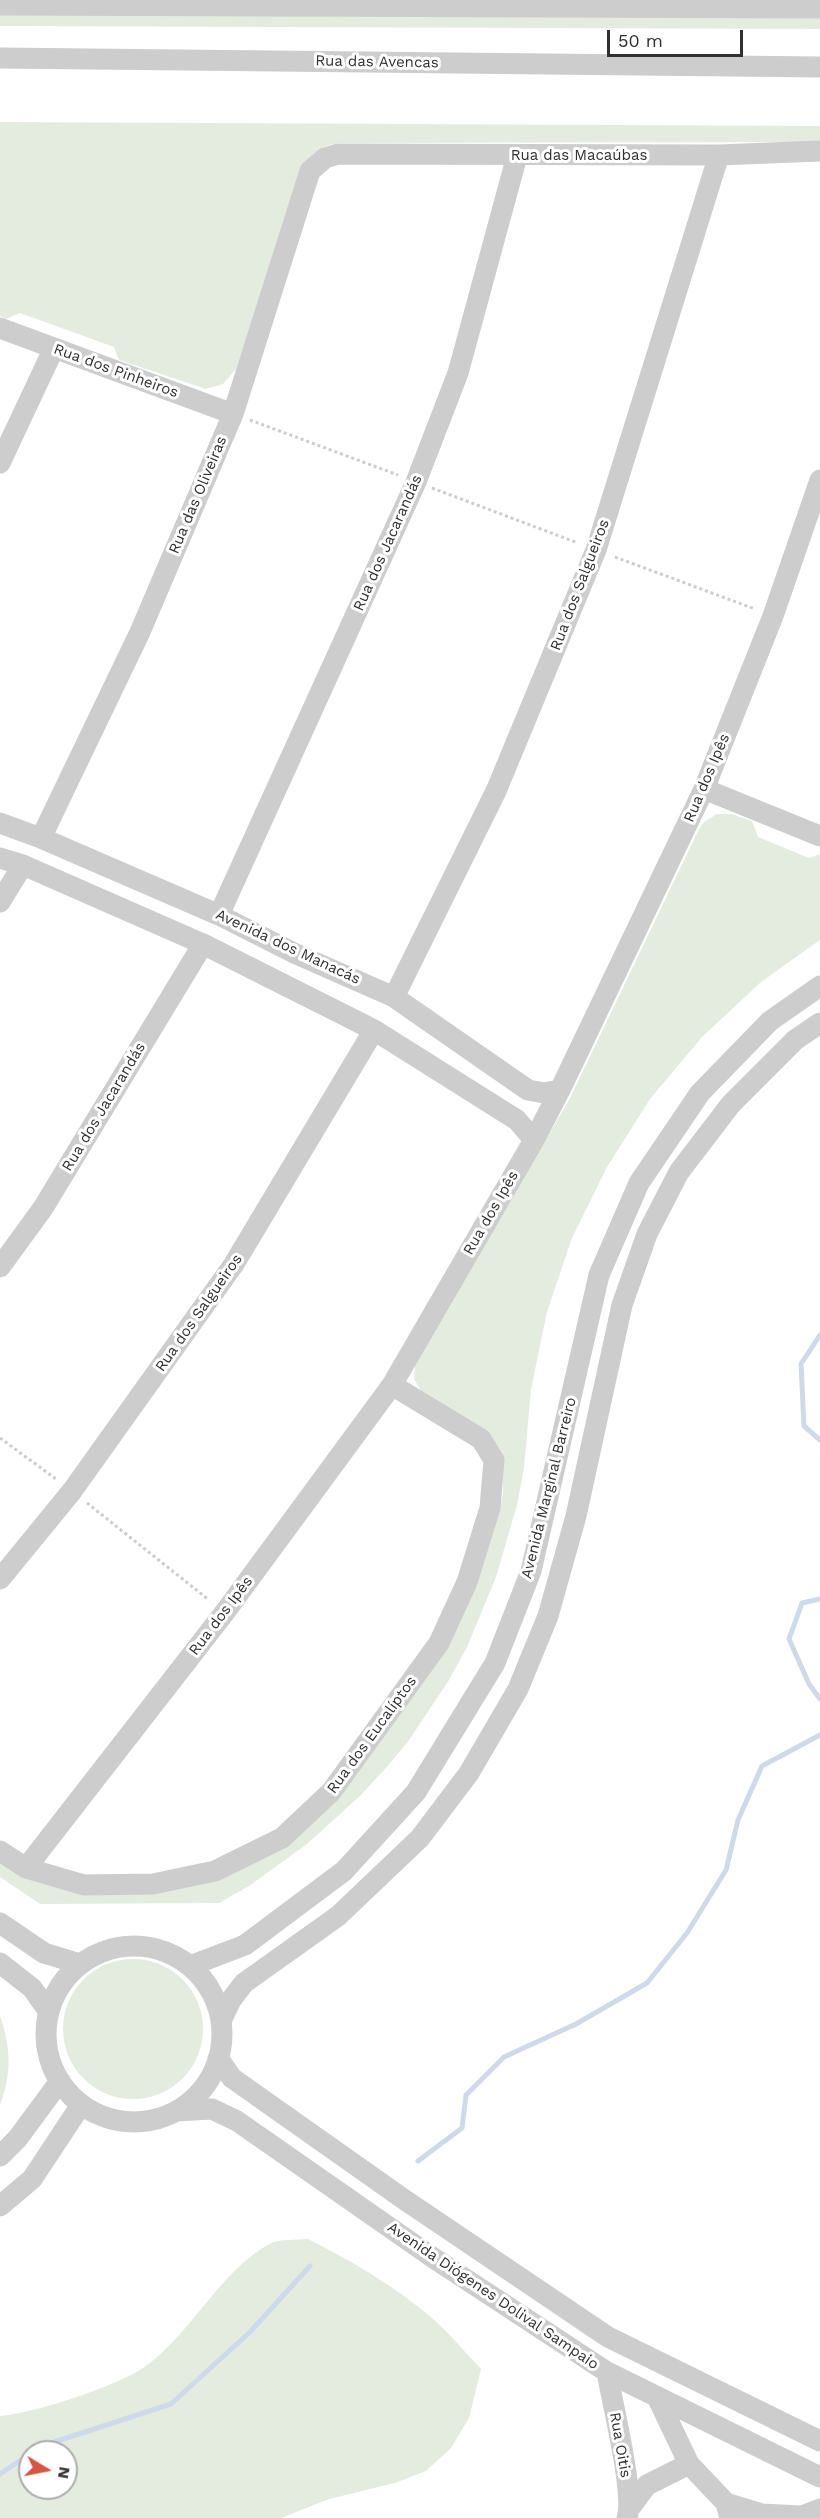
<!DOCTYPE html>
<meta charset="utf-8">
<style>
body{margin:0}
#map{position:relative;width:820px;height:2518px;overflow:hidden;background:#fff;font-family:"Work Sans",sans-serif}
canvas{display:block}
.north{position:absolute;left:18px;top:2440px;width:60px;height:60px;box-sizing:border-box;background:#fff;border:2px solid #acacac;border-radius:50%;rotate:100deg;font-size:16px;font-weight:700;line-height:24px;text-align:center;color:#303030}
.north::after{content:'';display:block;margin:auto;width:21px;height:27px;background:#d75543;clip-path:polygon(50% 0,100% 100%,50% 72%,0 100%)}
.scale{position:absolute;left:607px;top:30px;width:136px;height:27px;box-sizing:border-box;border:3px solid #303030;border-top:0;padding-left:8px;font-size:18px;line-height:21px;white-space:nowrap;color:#303030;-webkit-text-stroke:4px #fff;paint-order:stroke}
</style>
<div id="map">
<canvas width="820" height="2518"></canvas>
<div class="north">N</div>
<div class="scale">50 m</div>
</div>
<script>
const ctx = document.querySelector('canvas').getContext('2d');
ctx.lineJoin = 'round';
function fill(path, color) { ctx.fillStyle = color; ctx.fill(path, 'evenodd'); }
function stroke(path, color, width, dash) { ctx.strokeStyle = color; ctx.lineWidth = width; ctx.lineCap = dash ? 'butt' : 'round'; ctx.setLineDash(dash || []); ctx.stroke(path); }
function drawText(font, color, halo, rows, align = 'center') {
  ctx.font = font + ' "Work Sans",sans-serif'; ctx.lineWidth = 6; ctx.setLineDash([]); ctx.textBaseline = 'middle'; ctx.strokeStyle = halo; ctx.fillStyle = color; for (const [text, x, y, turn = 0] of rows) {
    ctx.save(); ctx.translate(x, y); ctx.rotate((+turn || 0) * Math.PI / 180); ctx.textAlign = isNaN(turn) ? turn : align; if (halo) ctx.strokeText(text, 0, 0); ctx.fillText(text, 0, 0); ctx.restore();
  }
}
fill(new Path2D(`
 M0,13L820,14V29L0,26Z
 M0,122L820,126V142L344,143C327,143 314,150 304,165L236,369L223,384L206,389L119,360L114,347L20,313L6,319L0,316Z
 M717,814H731L752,821L758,837L809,858L820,854V940L761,982L702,1037L650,1099L607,1167L572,1238L547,1312L531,1389L524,1468L517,1505L496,1577L467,1647L449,1680L407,1743L384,1770L360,1796L307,1844L249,1886L219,1903L40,1904L0,1877V1860L154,1889L287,1842L445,1648L500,1506L503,1494V1468L422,1392L414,1379L415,1364L570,1098L699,829L704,822Z
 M63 2029a70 70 0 1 1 140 0a70 70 0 1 1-140 0Z
 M0,2016C11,2047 12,2074 0,2105Z
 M308,2239C352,2261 395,2286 433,2319C450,2334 465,2352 481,2369L469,2418L451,2448L426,2471L395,2483L329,2499L281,2518H0V2416C35,2413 114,2387 143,2368C191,2335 220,2270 271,2243C281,2239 297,2240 308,2239ZM30,2452H66V2488H30Z`), '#e4ece0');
stroke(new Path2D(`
 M820,1335L801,1364L804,1426L820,1440
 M820,1599L802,1603L789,1639L809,1684L820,1699
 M418,2161L462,2128L466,2095L504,2057L576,2024L647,1983L687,1933L726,1870L738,1820L762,1766L820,1735
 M33,2452L42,2446L171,2404L250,2332L310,2266
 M0,2474L30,2454`), '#ced9ea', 5);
stroke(new Path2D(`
 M250,420L398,475
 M432,488L578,543
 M615,557L755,609
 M0,1438L56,1479
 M87,1503L209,1600`), '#cdcdcd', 3, [3, 3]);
stroke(new Path2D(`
 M0,5L820,8
 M0,58L820,67
 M0,328L233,414
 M0,463L54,348
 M704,789L820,836
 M0,823L41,838L219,915L294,953L394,997L528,1090L544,1093L560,1090
 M41,838L140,632L233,414L310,171L325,158L338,154L719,155L820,151
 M0,858L23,865L203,944L374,1030L517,1120L534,1140
 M0,902L23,865
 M219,915L416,482L458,373L517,156
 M394,997L496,791L596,550L719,155
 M0,1267L43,1208L203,944
 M0,1579L72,1491L234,1264L374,1030
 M0,1851L26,1868L84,1885L153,1884L215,1871L282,1838L331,1792L439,1643L467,1582L490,1508L494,1460L481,1439L392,1385
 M26,1868L225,1612L392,1385L534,1140L560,1090L704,789L773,616L820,480
 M0,1923L44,1953L80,1964
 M46 2034a88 88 0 1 1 176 0a88 88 0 1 1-176 0Z
 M0,1963L32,1988L49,2012
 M190,1966L245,1945L344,1871L416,1792L495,1663L531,1571L599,1275L639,1183L700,1093L770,1021L820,986
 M221,2021L231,2000L244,1983L338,1916L420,1838L469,1773L518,1689L548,1616L576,1516L622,1305L647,1234L679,1172L731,1104L795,1040L820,1023
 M218,2058L232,2078L402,2198L608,2337L820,2441
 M176,2111L212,2109L237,2121L432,2257L607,2372L820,2477
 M0,2156L18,2138L60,2081
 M0,2206L32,2179L81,2105
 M607,2372C612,2402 635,2494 627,2518
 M658,2399L689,2464
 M726,2503L762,2514L800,2516
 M629,2509L647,2485L689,2464L726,2503L730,2518
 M797,2518L820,2509`), '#cdcdcd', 21);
drawText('15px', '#303030', '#fff', [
 ["Rua das Avencas",377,62,1],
 ["Rua das Macaúbas",579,156],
 ["Rua dos Pinheiros",116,371,20],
 ["Rua das Oliveiras",198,495,-67],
 ["Rua dos Jacarandás",388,543,-66],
 ["Rua dos Salgueiros",580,585,-69],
 ["Rua dos Ipês",707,778,-67],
 ["Avenida dos Manacás",288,947,25],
 ["Rua dos Jacarandás",104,1107,-59],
 ["Rua dos Ipês",491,1213,-60],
 ["Rua dos Salgueiros",199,1313,-55],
 ["Avenida Marginal Barreiro",549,1488,-76],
 ["Rua dos Ipês",221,1616,-53],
 ["Rua dos Eucalíptos",372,1735,-54],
 ["Avenida Diógenes Dolival Sampaio",493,2296,34],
 ["Rua Oitis",620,2445,80]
]);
</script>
